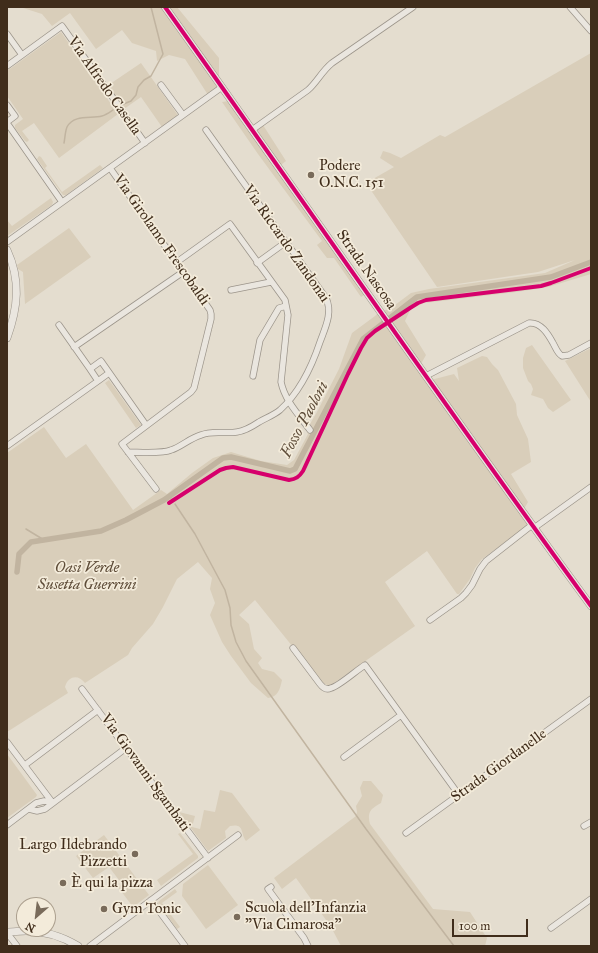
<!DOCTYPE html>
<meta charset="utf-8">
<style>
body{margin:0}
#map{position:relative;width:598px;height:953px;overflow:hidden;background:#e4ddcf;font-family:"IM FELL Great Primer",serif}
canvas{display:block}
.frame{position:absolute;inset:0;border:8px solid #402d1b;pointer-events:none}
.north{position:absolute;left:16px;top:897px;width:40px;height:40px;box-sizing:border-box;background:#f3ebda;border:1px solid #ab9f8e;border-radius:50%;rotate:208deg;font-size:11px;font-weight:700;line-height:16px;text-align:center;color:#402d1b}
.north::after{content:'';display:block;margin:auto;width:14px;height:18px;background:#796b5a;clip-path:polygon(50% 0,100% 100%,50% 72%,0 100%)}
.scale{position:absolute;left:452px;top:919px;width:76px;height:18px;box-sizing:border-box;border:2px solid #402d1b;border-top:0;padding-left:5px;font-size:12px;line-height:14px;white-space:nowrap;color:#402d1b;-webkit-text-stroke:3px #f3ebda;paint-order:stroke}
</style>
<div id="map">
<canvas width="598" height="953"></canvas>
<div class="frame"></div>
<div class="north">N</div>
<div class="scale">100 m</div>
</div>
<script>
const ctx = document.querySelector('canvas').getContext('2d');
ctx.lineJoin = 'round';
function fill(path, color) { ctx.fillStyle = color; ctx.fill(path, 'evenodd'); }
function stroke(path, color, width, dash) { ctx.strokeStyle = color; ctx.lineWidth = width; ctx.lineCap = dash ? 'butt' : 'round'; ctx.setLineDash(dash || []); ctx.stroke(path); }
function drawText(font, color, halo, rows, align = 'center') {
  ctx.font = font + ' "IM FELL Great Primer",serif'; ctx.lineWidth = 3.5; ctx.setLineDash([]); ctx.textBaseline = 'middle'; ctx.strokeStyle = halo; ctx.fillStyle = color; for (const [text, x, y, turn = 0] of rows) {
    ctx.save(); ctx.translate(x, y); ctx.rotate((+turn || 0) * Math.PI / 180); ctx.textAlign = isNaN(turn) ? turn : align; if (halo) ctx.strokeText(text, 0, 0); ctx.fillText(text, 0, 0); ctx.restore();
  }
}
fill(new Path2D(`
 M20,7H177L219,58V86L208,95L185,59L169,55L157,61L156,51L132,43L122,30L96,49L70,13L52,26L42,14Z
 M61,32L118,114L59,158L34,123L22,131L29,140L27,142L25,141L15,128V125L23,119L7,96V71Z
 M591,53V274L548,287L516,292L424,303L411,308L405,321L426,355L418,369L427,381L454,374L459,381L457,368L482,356L487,357L492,364L498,370L516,404L517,415L528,439L531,462L511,474L528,502L521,514L528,524L527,527L482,559L475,568L470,579L459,594H457L427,551L385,582L415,626L330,686L322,683L255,600L239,615L249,624L254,649L262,658L258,663L262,669L274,672L282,680C280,689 278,697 268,698L251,683L231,656L222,642L210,615L215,603L210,589L212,578L198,562L177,579L163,607L153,624L132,648L128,655L85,683C78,674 68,676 65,687L68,693L7,732V453L44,427L66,458L86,444L133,510L161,490L167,494L192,473L213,458L231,452L261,461L287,465L294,460L308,434L307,432L312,427L310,424L317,412L339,369L352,333L375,316L378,313L391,308L411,293L429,289L545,273L575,260L538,272L437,287L366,183L394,167L380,158L383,151L390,153L401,158L440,135L445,137Z
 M141,63L177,114V116L162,127L141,97L124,109L107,86Z
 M229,101L248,128L263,125L286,161L277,168L366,294L361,297L334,258H327L317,245L322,241L258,154L222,102Z
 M39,156L41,157L47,166L45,168L62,192L100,165L103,168L66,195H63L37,159Z
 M51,198L53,202L52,205L7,236V220L12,226Z
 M69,228L91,257L25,304L23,272L18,269L17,265Z
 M532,345L571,400L553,412L548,408L543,399L531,395L533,389L531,384L528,381L523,368V358L526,348Z
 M591,348V402L565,361Z
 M109,380L141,425L136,428L105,383Z
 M7,754L37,795L36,797L7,818Z
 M363,781H371L383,795L381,803C371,809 367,811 370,824L433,909L470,912L487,938L485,946H341L331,927L296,878L282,889L274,878L356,816L357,812L356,806L362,796L360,788Z
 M220,790L232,793L260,830L246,841C240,833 245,823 230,826L225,831L226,838L208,851L179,812L195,816L192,827L200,829L204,810L215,812Z
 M180,833L198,856V858L161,886L157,880L193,854L178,834Z
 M104,835L149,895L133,907L118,887L122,884L109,867L93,878L76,856Z
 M208,865L238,905L206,929L182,896L183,884Z
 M175,889L177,892L162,903L180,927L177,929L158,903L159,901Z`), '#d9ceba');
stroke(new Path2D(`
 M121,105L131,101L136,95L138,87L144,80L151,76L163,54L151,7
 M64,143C65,138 65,132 67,127C74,114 91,119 102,116C106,115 110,112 113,110
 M170,496L171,498
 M175,504L195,534L225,590L230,608L231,625L236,642L246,661L366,829L454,946
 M26,529L44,540`), '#c1b4a0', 1.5);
stroke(new Path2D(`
 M17,572L19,554L31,542L101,531L126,520L164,500L223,458L231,457L290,471L295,469L363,339L417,297L551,277L591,262`), '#c1b4a0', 5.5);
const minor = new Path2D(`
 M570,7L591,31
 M7,34L22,55
 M7,66L62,26L145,143
 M161,85L183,115
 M7,105L15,116L7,122
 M7,123L62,202
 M252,130L308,90C317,82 322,71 332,63L413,7
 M110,168L210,310L211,314V319L194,388L191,392L122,444L156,489
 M7,242L222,87
 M177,262L230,224L285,300L288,315L281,382C285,401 299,415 310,430
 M257,263L286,242
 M231,290L271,282
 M59,325L90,369
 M74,347L183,272
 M109,373L98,381L90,369L101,361L146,425
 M253,376L260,340L279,308L286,306
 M426,376L529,323C541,322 548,334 553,343C556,348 557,353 562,356L569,355L591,343
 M7,446L98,381
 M128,452C139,452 162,454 171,450C181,447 190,438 201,435C212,430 225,434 237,432C245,431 253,426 259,422C266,418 274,415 280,410C300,392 312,366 320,342C325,328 333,313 326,298L206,130
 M534,528L591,487
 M430,620L461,598L466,593L472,585L480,569L486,561L532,525
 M293,648L320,684C323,688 327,690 331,688C338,687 358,669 365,665L459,795
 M82,689L208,858
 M7,742L52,802
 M344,757L401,715
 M25,765L98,710
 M29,809L37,811L45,809L126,748
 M7,825L36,803L44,801L52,802
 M584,826L591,822
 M406,833L591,699
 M271,887L268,889L304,938L308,946
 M151,900L185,946
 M551,928L591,899
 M7,934L11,938L17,946
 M90,946L238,835`);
const tertiary = new Path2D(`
 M165,7C307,206 446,408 591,606
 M7,250C21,280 18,308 7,338
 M7,932C13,932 20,931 26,931C44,931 63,937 78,946`);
stroke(minor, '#9b948a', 7);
stroke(tertiary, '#9b948a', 8);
stroke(minor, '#eae6df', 5.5);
stroke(tertiary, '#eae6df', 7);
stroke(new Path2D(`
 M165,7C307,206 446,408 591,606
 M169,503L220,470L226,468L233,467L289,480C296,479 299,477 303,471L348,374L361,348L367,338L375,331L410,308L418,303L426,300L541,286L551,283L591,268`), '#d6006c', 4);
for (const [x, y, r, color] of [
 [311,175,4,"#796b5a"],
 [135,854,4,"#796b5a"],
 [63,883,4,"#796b5a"],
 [104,909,4,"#796b5a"],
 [237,917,4,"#796b5a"]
]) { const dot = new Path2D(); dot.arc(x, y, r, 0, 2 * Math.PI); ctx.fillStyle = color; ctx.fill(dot); stroke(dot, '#f3ebda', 1.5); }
drawText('15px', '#402d1b', '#f3ebda', [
 ["Via Alfredo Casella",104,86,55],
 ["Via Girolamo Frescobaldi",161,240,55],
 ["Via Riccardo Zandonai",286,244,55],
 ["Strada Nascosa",366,270,55],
 ["Strada Giordanelle",499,766,-36],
 ["Via Giovanni Sgambati",145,773,54]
]);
drawText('15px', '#402d1b', '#f3ebda', [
 ["Podere",319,166],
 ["O.N.C. 151",319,183],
 ["Largo Ildebrando",127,845,"right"],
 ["Pizzetti",127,862,"right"],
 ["È qui la pizza",71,883],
 ["Scuola dell'Infanzia",245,908],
 ["\"Via Cimarosa\"",245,925],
 ["Gym Tonic",112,909]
], 'left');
drawText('italic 15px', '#5d4b37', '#f3ebda', [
 ["Oasi Verde",87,568],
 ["Susetta Guerrini",87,585]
]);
drawText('italic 16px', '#5c4a37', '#f3ebda', [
 ["Fosso Paoloni",305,420,-62]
]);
</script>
